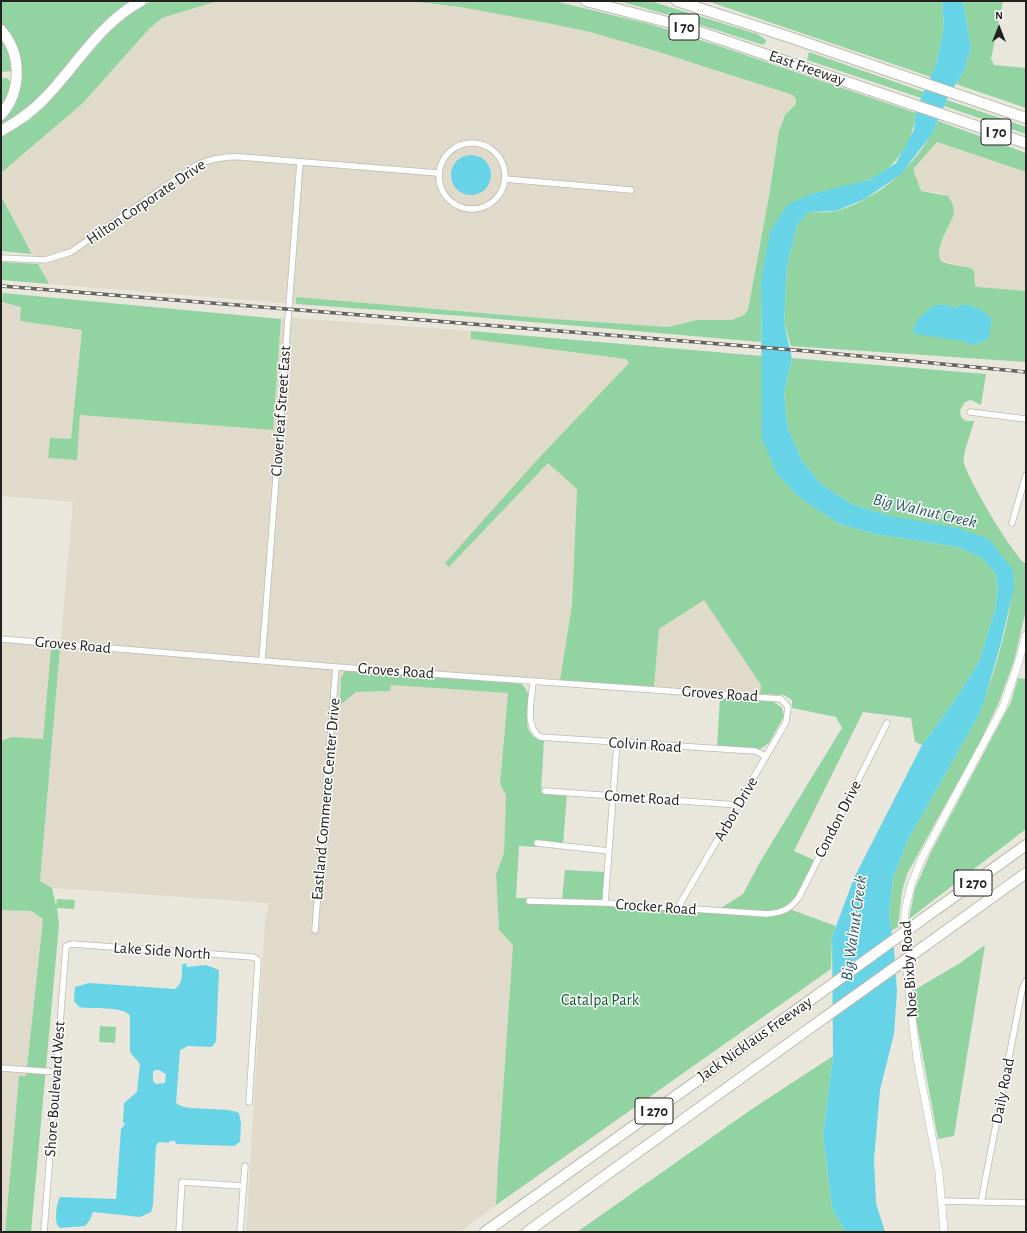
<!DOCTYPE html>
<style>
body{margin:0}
#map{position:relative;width:1027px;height:1233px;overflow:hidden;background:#e9e6dc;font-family:"Alegreya Sans",sans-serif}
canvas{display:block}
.frame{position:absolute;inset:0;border:2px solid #22211d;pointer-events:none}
.north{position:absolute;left:979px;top:8px;width:40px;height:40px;-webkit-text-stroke:3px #fff;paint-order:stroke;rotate:0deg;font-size:11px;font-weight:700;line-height:16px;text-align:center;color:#22211d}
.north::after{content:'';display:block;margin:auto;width:14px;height:18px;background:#22211d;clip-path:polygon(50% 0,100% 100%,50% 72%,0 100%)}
</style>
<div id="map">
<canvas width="1027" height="1233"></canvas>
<div class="frame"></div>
<div class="north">N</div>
</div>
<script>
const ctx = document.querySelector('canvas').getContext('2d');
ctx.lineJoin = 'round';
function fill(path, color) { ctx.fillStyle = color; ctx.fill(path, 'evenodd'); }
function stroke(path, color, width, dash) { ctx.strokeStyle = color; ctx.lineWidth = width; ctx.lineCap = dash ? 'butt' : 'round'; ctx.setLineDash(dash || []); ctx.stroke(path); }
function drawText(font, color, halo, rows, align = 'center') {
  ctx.font = font + ' "Alegreya Sans",sans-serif'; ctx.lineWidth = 3; ctx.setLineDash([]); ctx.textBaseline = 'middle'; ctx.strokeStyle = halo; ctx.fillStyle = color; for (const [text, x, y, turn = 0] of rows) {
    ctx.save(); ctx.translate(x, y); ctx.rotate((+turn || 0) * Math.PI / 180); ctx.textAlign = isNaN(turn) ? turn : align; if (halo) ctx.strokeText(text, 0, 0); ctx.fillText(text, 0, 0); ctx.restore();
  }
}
fill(new Path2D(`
 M218,1H410L460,7L547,23L590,32L662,53L793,95L796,99V104L785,115L779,131L769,196L748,310L744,315L732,320H697L668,327L540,318L296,297V304L49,284L1,196V173L83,103L149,29L162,18Z
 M937,142L1026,172V291L978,287L975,286L974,271L971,268L943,261L939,258V250L954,213L943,193L921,191L914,172V168Z
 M1,293H3L2,302L21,307V321L82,330L71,440L50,438L48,458L77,460L80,415L272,430L281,317L471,331V339L626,359L629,363L537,460L449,567L548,463L577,489L572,605L560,680L522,684L516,682L341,678L340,704L356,692L390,691L391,685L508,693L500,784L506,795L504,853L496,875L499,930L513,945L498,1165L496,1205L459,1232H246L265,922L269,903L52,888L40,881L73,502L1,496Z
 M704,599L761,685L760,694L720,693L654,687L659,629Z
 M1,636L52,641L43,739L13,737L1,741Z
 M1,910L31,911L43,919L26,1076H19L5,1232H1Z`), '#dfdac9');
fill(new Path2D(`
 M1,1H133L36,103L1,127V119L19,86L1,26Z
 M152,1H218L162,18L149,29L83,103L1,173V137L28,121L48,103L112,28L140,7Z
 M410,1H553L571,5L649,24L716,45L916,113C913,142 896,169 868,180C851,187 829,190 811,194L761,282V342L463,316L296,304V297L540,318L668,327L697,320H732L744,315L748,310L769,196L779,131L785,115L796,104V99L793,95L662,53L590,32L547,23L460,7Z
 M619,1H650L757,34L766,40V42L763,45L676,17Z
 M707,1H942L944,27L936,65L931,77Z
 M963,1H1003L991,59L994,65L1026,68V108L956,84L965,69L971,47Z
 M1,36L11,55L13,71L1,72Z
 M809,52L924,92L921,98L807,60Z
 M2,78H7L12,84L8,96L1,108Z
 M947,100L1026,127V134L944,106Z
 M938,121L1026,153V172L937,142L914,168V172L921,191L948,196C951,201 955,207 954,213C952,223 930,255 943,262C951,265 962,266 971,268L974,271L975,286L978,287L1026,291V362L791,346L784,323L787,266L797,225L809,212C818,212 829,213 837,211C881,198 919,163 938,121ZM947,305L956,308L964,305L973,306L988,340L972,345L963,341Z
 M1,196L32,254L1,251Z
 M1,262L38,264L49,284L1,280Z
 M3,293L281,319L273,430L80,415L77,460L48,458L50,438L71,439L82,330L20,321L21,307L2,302Z
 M471,331L762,356L777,474L800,498L838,523L874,534L958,547L982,558L996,574L998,587L995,610L979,661L955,700L922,745L915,742L911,718L863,712L794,851L814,860L792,910L836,926L832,937L831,969L496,1205L498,1165L513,945L499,930L496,875L504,853L506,795L500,784L508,693L391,685L390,691L356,692L340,705L341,678L345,671L516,682C546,692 508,732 544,741L541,792L567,795L563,844L537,843V847L519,846L516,898L562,899L565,870L605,872L604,902L721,908L743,894L760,862L842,728L836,717L792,708V700L784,695L760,694L761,685L704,600L659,629L654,687L560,680L572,605L577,489L548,463L449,567L445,563L537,460L629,363L626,359L471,339Z
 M792,358L986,374L981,405L971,400L965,402L960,410L961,417L966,421H974C972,430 962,455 964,463C968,479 1013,556 1026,564V610L1014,661L999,702L980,742L907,874L902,891L898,927L891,931L889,915L893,878L908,840L977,718C992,681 1015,609 1013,570L890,516L854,505L822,485L803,462L788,429L784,393Z
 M51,649H60L40,881L52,888L56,906L57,899L75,900L74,909L57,908L59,925L31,1232H5L19,1076H26L43,919L31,911L1,910V741L12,737L43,739Z
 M1018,678L1026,679V829L909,919L915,889L931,852L1002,719L1011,702Z
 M720,698L774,702L782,708L784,716L769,743L760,749L717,747Z
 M985,945L954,1136L938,1139L911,992L960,963Z
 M100,1026L116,1027L115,1043L99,1042Z
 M833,1056L823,1134L832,1208L846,1232H577L752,1109Z`), '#91d4a2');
fill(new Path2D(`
 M942,1H963L971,47L965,69L948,97L932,134L901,174L865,199L836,211L809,212L797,225L787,266L784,323L792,358L784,393L788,429L803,462L822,485L854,505L890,516L957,528L989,539L1013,570L1014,587L1001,643L984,701L977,718L908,840L893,878L889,915L894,949L897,991L894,1034L880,1090L874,1160L876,1203L885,1232H846L832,1208L823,1134L833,1056L832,937L854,878L922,745L955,700L979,661L995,610L998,587L996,574L982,558L958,547L874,534L838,523L800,498L777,474L762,439L761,282L770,232L787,205L811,194L869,180L896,163L914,130L916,109L936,65L944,27Z
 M451 175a20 20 0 1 1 40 0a20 20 0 1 1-40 0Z
 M934,305H947L956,308C967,299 984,311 992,319L988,340L972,345L963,341L916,334L913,331L917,320Z
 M186,963L187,967L206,965L219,970L216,1041L212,1047L188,1046L180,1050L176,1103C184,1112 225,1106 239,1113L241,1123L240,1142L234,1146L176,1144L175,1141H169V1143L159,1142L156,1146L153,1205L151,1212L140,1217L93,1212L90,1220L85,1226L60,1228L57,1225C55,1218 56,1204 60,1197L116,1199L121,1129L125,1124L123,1122L124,1103L137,1092L140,1064L130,1052V1016C123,1005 92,1010 79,1007L74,1001L75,987L89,983L175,989C183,984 182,973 182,965ZM155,1070H159L166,1074L165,1083L156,1084L153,1081V1072Z`), '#66d4e6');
const minor = new Path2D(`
 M439 176a33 33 0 1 1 66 0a33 33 0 1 1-66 0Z
 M505,179L631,190
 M1,258L45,260L71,252L195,166C210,159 224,156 241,157L438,173
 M970,412L1026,419
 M1012,523L1026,475
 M1,639L336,667L781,699L788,707L786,722L677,909
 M262,660L300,162
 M533,681C532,698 524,727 540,737L755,751L766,756
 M545,791L738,805
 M537,843L609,851
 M529,901L605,903L767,914C781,913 791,909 799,897L887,723
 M605,903L617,743
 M315,930L336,667
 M1,1068L56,1072
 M942,1201L1026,1203
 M981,1202L1022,990L1026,981
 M44,1232L66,946L72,944L253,957L258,960L249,1102
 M179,1232L182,1182L243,1186
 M240,1232L245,1166`);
const tertiary = new Path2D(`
 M944,1232L939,1173L917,1058L910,1002L904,939L905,911L911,885L922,858L1003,707L1018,664L1026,635`);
const motorway = new Path2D(`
 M586,1L679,25L1026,143
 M677,1L789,37L1026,118
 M1,30C22,54 22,91 1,115
 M1,131C17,122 32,112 45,98C76,66 100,23 141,1
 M920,921L1026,845
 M926,945L1026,873
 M485,1232L823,991
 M527,1232L824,1018`);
stroke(minor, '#bdbbb1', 7);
stroke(tertiary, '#bdbbb1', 8);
stroke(motorway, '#bdbbb1', 12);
stroke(minor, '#fff', 5.5);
stroke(tertiary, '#fff', 7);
stroke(motorway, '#fff', 10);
const rail = new Path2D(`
 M1,286L807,351L1026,372`);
stroke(rail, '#66645e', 3.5);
stroke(rail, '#fff', 2, [6]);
const motorwayBridge = new Path2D(`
 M823,991L920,921
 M824,1018L926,945`);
stroke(motorwayBridge, '#bdbbb1', 12, []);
stroke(motorwayBridge, '#fff', 10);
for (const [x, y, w] of [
 [684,27,30],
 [996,132,30],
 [973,883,38],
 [654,1111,38]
]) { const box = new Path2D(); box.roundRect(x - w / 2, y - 13, w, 26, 3); ctx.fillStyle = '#fff'; ctx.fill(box); stroke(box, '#22211d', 1); }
drawText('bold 15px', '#22211d', null, [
 ["I 70",684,27],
 ["I 70",996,132],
 ["I 270",973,883],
 ["I 270",654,1111]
]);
drawText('16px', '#22211d', '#fff', [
 ["East Freeway",807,68,19],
 ["Hilton Corporate Drive",146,202,-34],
 ["Cloverleaf Street East",281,411,-86],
 ["Groves Road",73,645,5],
 ["Groves Road",396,671,4],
 ["Groves Road",720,694,4],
 ["Colvin Road",645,745,4],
 ["Comet Road",642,798,4],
 ["Eastland Commerce Center Drive",326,799,-85],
 ["Arbor Drive",736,809,-60],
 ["Condon Drive",838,819,-63],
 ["Crocker Road",656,907,4],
 ["Lake Side North",162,951,4],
 ["Noe Bixby Road",909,969,-94],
 ["Jack Nicklaus Freeway",755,1039,-35],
 ["Shore Boulevard West",55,1089,-86],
 ["Daily Road",1003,1091,-79]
]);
drawText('16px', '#0a5d2d', '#fff', [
 ["Catalpa Park",600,1000]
]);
drawText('italic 17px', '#27575f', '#fff', [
 ["Big Walnut Creek",925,511,13],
 ["Big Walnut Creek",854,928,-82]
]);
</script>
